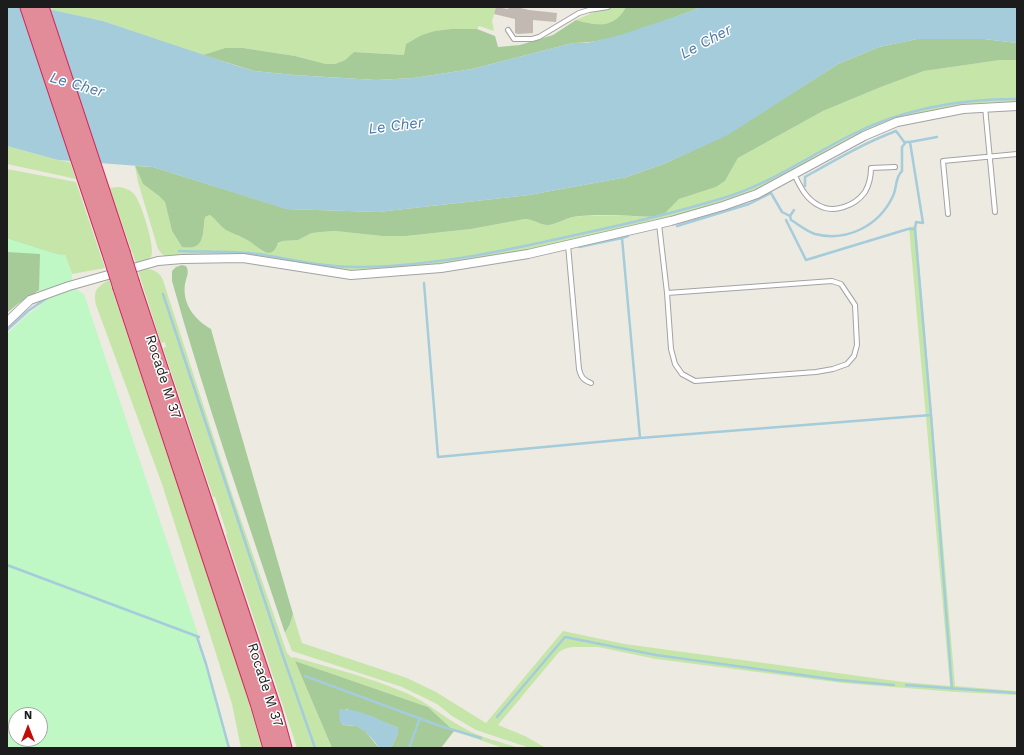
<!DOCTYPE html>
<style>
body{margin:0}
#map{position:relative;width:1024px;height:755px;overflow:hidden;background:#edeae2;font-family:"Work Sans",sans-serif}
canvas{display:block}
.frame{position:absolute;inset:0;border:8px solid #1c1c1c;pointer-events:none}
.north{position:absolute;left:8px;top:707px;width:40px;height:40px;box-sizing:border-box;background:#fff;border:1px solid #a4a4a4;border-radius:50%;rotate:0deg;font-size:11px;font-weight:700;line-height:16px;text-align:center;color:#1c1c1c}
.north::after{content:'';display:block;margin:auto;width:14px;height:18px;background:#c10c07;clip-path:polygon(50% 0,100% 100%,50% 72%,0 100%)}
</style>
<div id="map">
<canvas width="1024" height="755"></canvas>
<div class="frame"></div>
<div class="north">N</div>
</div>
<script>
const ctx = document.querySelector('canvas').getContext('2d');
ctx.lineJoin = 'round';
function fill(path, color) { ctx.fillStyle = color; ctx.fill(path, 'evenodd'); }
function stroke(path, color, width, dash) { ctx.strokeStyle = color; ctx.lineWidth = width; ctx.lineCap = dash ? 'butt' : 'round'; ctx.setLineDash(dash || []); ctx.stroke(path); }
function drawText(font, color, halo, rows, align = 'center') {
  ctx.font = font + ' "Work Sans",sans-serif'; ctx.lineWidth = 3; ctx.setLineDash([]); ctx.textBaseline = 'middle'; ctx.strokeStyle = halo; ctx.fillStyle = color; for (const [text, x, y, turn = 0] of rows) {
    ctx.save(); ctx.translate(x, y); ctx.rotate((+turn || 0) * Math.PI / 180); ctx.textAlign = isNaN(turn) ? turn : align; if (halo) ctx.strokeText(text, 0, 0); ctx.fillText(text, 0, 0); ctx.restore();
  }
}
fill(new Path2D(`
 M51,7H496L492,21L494,31L479,26L477,29H452L404,55L354,52L345,60L335,64H326L295,56L243,48H225L203,55L103,21L52,10Z
 M613,7H626C614,29 597,26 576,20L592,13Z
 M1000,60H1017V102L980,103L944,108L904,117L881,125L850,138L757,190L701,209L532,251L413,267L351,270L329,269L240,255L193,254L165,256L162,254L158,249L138,182L135,166L143,184L159,196L165,202L172,231L182,247C206,251 202,234 205,217L210,215L238,236L250,241L264,252L283,241L298,240L312,233L321,232L335,231L382,236H406L471,229L525,219C533,219 542,226 549,225C557,224 564,219 572,217C599,214 629,216 656,217L679,199L716,187L725,181L738,158L823,111L881,87L924,71Z
 M7,146L58,160L70,162L76,179L7,164Z
 M7,169L76,182L105,268L72,274L65,255L57,254L7,239Z
 M117,187C123,187 129,189 134,194C141,201 156,249 151,257C148,261 140,261 136,263L109,188Z
 M916,226L955,686L1016,691L1017,695L956,692L843,683L656,659L598,647H572L564,649L559,652L498,725L525,736L546,748H530L476,730L452,716L437,704L402,687L292,651L285,633L290,624L293,614L302,643L407,678L436,692L486,723L563,631L625,644L903,682L950,686L909,227Z
 M145,269C153,269 160,272 163,280L231,491L287,653L292,658L294,657C331,668 369,677 404,692C426,701 442,716 462,727C479,737 500,742 519,748H503L454,731L428,707L295,661L332,748H297L226,535L227,534L215,497H213L163,348L166,347L165,342L161,343L138,271Z
 M109,280L242,679L262,748H241L232,704L162,484L96,305C93,290 97,287 109,280Z`), '#c6e6a9');
fill(new Path2D(`
 M626,7H699L692,11C654,24 613,43 573,43L472,69L414,78L376,80L294,75L254,71L203,55L225,48H243L295,56L326,64H335L345,60L354,52L404,55L406,44L422,35L435,31L452,29H477L495,36L498,47L520,45L553,35L576,20C597,26 614,29 626,7Z
 M949,38L984,39L1017,43V60H1000L924,71L881,87L823,111L738,158L725,181L716,187L679,199L664,214L656,217C629,216 599,213 572,217C564,219 557,224 549,225C542,226 533,219 525,219L471,229L406,236H382L335,231L321,232L312,233L298,240L283,241L278,243C271,263 259,247 249,241C242,237 234,234 226,230C220,226 216,219 210,215L205,217C202,234 206,251 182,247L172,231L165,202L159,196L143,184L135,166L153,167L287,209L378,212L529,195L627,177L666,163L728,134L838,64L879,47L917,39Z
 M7,238L57,254L65,255L47,285L19,303L7,313Z
 M182,265L186,266C190,272 186,278 185,284C182,304 195,320 211,329L223,372L293,614L290,624L285,633C246,516 205,399 172,281V271L176,267Z
 M295,661L428,707L454,731L441,748H391L398,733V728L370,716L346,709L343,725L357,726L365,731L379,748H332Z`), '#a6cb98');
fill(new Path2D(`
 M7,238L57,254L65,255L72,274V287L84,294L199,637L195,636L214,693L228,748H7V334L27,315L40,306L39,290L40,254L7,252ZM16,715H40V739H16Z`), '#bff7c5');
fill(new Path2D(`
 M7,7H39L103,21L234,65L254,71L294,75L376,80L414,78L472,69L573,43H587L617,36L692,11L699,7H1017V43L984,39H917L879,47L838,64L728,135L666,163L627,177L529,195L378,212L286,209L153,167L58,160L7,146Z
 M340,709C360,709 380,720 398,728V733L391,748H379C376,742 363,728 356,726C350,725 345,726 340,723L339,711Z`), '#a4ccda');
stroke(new Path2D(`
 M910,142L937,137
 M805,186V177C835,160 864,143 896,131L905,143
 M794,210L790,216L791,220C798,224 806,231 815,234C847,242 879,226 893,196C897,188 895,177 902,171V147L906,142H910L923,223L916,222L915,229L931,415
 M786,220L806,260L908,229H915
 M677,226L749,204L771,193L782,212L790,216
 M622,238L628,236
 M579,247L622,238L640,438
 M179,251C205,252 232,251 258,254C292,259 326,268 361,267C435,266 509,250 580,234C627,224 674,213 720,199C766,186 806,158 849,136C901,109 959,99 1017,99
 M424,283L438,457L640,438L931,415L952,689
 M163,294L282,653L315,748
 M7,330L28,311L47,298
 M7,565L199,637
 M197,637L206,664L229,748
 M305,676L440,726L481,738
 M906,685L1017,693
 M497,717L565,637L656,655L838,680L894,685
 M409,748L420,718`), '#a4ccda', 2.5);
fill(new Path2D(`
 M496,7L508,9L509,7H516L529,10L557,13L556,22L533,20V33L518,34L515,33V19L494,14Z`), '#c1b9b2');
const lane = new Path2D(`
 M508,30L514,39H532L539,37L579,13L589,10L608,7
 M985,107L995,212
 M794,174C800,186 805,198 818,205C833,214 855,206 865,192C869,185 871,177 871,168L895,167
 M948,214L943,161L1017,154
 M659,224L667,293L671,349L675,364L682,374L695,381L816,372L833,369L847,364L854,356L857,345L855,305L841,284L832,281L667,293
 M568,245L579,369C581,377 583,380 591,383`);
const street = new Path2D(`
 M7,322L30,300L69,286L158,261L182,259L243,258L351,275L441,268L528,254L671,221L723,206L757,194L864,136L897,122L963,109L1017,106`);
const highway = new Path2D(`
 M28,7L111,256
 M41,7L122,252
 M132,284L274,711L284,748
 M121,288L258,703L271,748`);
stroke(lane, '#a3a3a3', 6);
stroke(street, '#a3a3a3', 10);
stroke(highway, '#d02a5f', 17);
stroke(lane, '#fff', 4);
stroke(street, '#fff', 8);
stroke(highway, '#e28c9a', 15);
const highwayBridge = new Path2D(`
 M122,252L132,284
 M111,256L121,288`);
stroke(highwayBridge, '#d02a5f', 17, []);
stroke(highwayBridge, '#e28c9a', 15);
drawText('14px', '#1c1c1c', '#fff', [
 ["Rocade M 37",163,377,72],
 ["Rocade M 37",265,685,72]
]);
drawText('italic 15px', '#4d78a7', '#fff', [
 ["Le Cher",706,42,-28],
 ["Le Cher",77,85,16],
 ["Le Cher",396,126,-7]
]);
</script>
